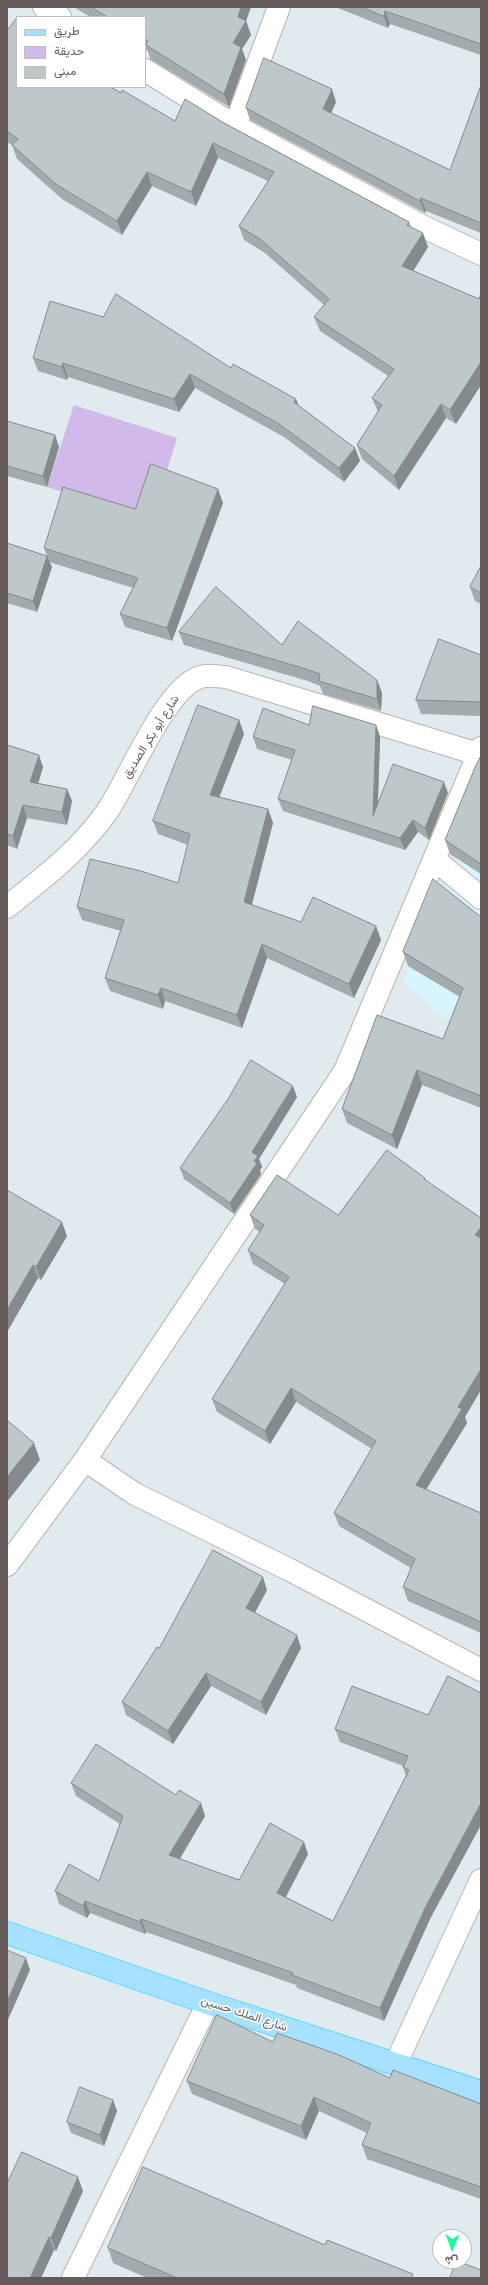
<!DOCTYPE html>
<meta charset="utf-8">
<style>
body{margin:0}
#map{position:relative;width:488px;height:2285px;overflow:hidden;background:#e1ebef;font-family:"Fira Sans",Vazirmatn,sans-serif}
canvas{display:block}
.frame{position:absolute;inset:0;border:8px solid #645a5a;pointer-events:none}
.legend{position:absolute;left:16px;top:16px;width:130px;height:72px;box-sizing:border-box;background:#fff;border:1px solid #c1bdbd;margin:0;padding:5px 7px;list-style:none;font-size:12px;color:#645a5a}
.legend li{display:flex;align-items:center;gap:8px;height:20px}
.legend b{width:20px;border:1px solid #c1bdbd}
.north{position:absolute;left:432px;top:2229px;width:40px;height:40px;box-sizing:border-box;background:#fff;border:1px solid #c1bdbd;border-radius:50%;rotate:182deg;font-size:11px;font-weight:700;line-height:16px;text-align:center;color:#645a5a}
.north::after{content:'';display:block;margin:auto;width:14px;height:18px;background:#1afc99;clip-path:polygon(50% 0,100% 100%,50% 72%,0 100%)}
</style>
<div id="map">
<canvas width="488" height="2285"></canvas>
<div class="frame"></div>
<ul class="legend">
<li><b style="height:5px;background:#a6e2ff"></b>طريق</li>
<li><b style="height:11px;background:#d1bae9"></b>حديقة</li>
<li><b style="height:11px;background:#bec7c9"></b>مبنى</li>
</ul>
<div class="north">ش</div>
</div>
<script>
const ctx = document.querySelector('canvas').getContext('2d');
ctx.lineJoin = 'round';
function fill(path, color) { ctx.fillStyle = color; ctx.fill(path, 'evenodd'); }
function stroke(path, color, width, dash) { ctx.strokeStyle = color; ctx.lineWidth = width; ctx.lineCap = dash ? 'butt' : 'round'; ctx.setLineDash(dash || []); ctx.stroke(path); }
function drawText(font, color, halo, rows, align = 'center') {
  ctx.font = font + ' "Fira Sans",Vazirmatn,sans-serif'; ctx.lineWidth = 3; ctx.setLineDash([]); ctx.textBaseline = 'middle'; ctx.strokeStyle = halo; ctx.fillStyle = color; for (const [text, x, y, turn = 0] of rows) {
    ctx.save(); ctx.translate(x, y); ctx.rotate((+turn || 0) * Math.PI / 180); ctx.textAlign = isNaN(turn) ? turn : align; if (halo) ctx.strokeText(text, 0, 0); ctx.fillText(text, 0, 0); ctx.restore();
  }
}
fill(new Path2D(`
 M473,825L481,832V1048L403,982Z`), '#d6f5ff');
fill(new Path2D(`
 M74,405L177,438L166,474L140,517L47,487Z`), '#d1bae9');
const minor = new Path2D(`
 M44,7L60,17
 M145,70L235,126L424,227L481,254
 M235,126L279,7
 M434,859L481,898
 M7,907C43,878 79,851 106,813C128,783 167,680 205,676C212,675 220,677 226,677L478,754
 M85,1460L135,1494L290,1570L481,1670
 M7,1565L85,1460L345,1071L481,748
 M396,2063L481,1880
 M73,2278L208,2003`);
const major = new Path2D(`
 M7,1933L208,2003L481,2092`);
stroke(minor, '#bab3b2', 24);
stroke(major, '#4adaff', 24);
stroke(minor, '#fff', 22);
stroke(major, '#a6e2ff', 22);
fill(new Path2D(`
 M74,7H251L246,21L251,35L242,49L246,60L229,107L150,59L148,51L145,50V17H90Z
 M335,7H481V55L390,24L388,28Z
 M7,31L17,87L121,93L175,121L224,123L409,222L411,227L428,247L413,271L479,299L481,293V385L456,424L446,418L399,490L362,459L357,445L378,412L372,398L388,376L320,331L314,317L324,305L265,253L244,240L239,226L268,181L218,158L196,206L152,186L122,235L62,199L17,159L12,145L7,142Z
 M481,85V233L426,211L425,213L250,120L246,108L336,102L331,113L450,170Z
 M33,358L231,368L296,399L299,406L355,448L360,461L344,482L284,437L195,388L179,412L68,377L67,380L38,371Z
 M7,421L55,435L59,447L47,487L7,476Z
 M223,503L172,641L125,627L120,614L133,588L49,562L52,567L37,612L7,603V543L47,556L44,548L135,509Z
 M481,566V604L475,601L470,587Z
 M179,632L282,645L377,680L382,693L381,711L323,694L320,686L308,681L184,645Z
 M481,655V716L421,714L416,700Z
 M239,720L244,734L219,797L268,809L273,823L252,905L301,922L376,926L381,940L354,998L267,958L242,1028L165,1001L163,1009L110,991L105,978L121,931L82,920L77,907L178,883L188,845L158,834L153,821Z
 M309,725H376L380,737L378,803L448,793L429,840L418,832L405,850L283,811L278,799L292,760L257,749L253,737Z
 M7,745L43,767L38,783L67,789L72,801L67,825L27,818L17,849L7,845Z
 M481,756V874L450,854L445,840Z
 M481,917V1108L422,1085L397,1149L347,1123L342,1109L443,1039L460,997L408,966L403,952Z
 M297,1097L259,1159L262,1167L260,1170L261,1174L234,1214L184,1179L180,1168Z
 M425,1178L426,1181L465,1417L467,1423L426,1489L481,1513V1633L408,1601L403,1587L411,1568L339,1526L334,1513L372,1449L296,1402L270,1444L217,1412L212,1399L285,1284L253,1264L248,1250L260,1232L255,1229L250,1215H338Z
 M7,1190L67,1236L41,1280L38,1278L7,1332Z
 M267,1590L255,1613L301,1648L266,1715L211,1686L173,1744L126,1715L122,1702L159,1648Z
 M428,1715L430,1919L384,2021L297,1988L296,1985L146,1932L145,1934L90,1913L87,1918L59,1904L55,1891L99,1881L120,1824L76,1796L71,1783L205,1816L180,1859L239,1880L308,1854L286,1897L333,1921L406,1776L403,1767V1766L340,1742L335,1729Z
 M273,2042L390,2078L481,2104V2199L367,2159L362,2145L367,2133L319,2111L306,2140L192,2094L187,2081Z
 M113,2100L117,2111L104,2146L71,2133L67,2122Z
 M83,2191L56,2251L54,2250L41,2278H7Z
 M325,2245L415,2278H147L113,2263L108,2248Z`), '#a3abad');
fill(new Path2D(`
 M241,7H251L245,24L246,21L251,35L242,49L246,60L229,107L224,94L238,17Z
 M385,11L390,24L388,28L384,16Z
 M332,89L336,102L327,122L323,109Z
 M213,143L218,158L196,206L191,192Z
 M147,172L152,186L122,235L117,221Z
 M421,198L426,211L425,213L420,201Z
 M423,233L428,247L407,281L402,266Z
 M481,362V385L456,424L450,410Z
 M63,363L68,377L67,380L62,367Z
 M190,374L195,388L179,412L174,399Z
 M296,399L301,412L294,402Z
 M441,404L446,418L399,490L394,476Z
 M55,435L59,447L47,487L43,476Z
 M355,448L360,461L344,482L339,468Z
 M218,489L223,503L172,641L167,628Z
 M47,556L52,567L37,612L33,601Z
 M377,680L382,693L381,711L377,699Z
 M239,720L244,734L215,808L210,795Z
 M376,725L380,737L377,828L373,816Z
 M39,755L43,767L35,794L30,782Z
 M444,782L448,793L429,840L425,828Z
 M67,789L72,801L67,825L62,812Z
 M23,805L27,818L17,849L13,836Z
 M268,809L273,823L249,915L244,902Z
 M413,820L418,832L405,850L400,838Z
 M376,926L381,940L354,998L349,984Z
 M262,944L267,958L242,1028L237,1015Z
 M161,988L165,1001L163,1009L158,995Z
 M417,1070L422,1085L397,1149L392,1135Z
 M293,1086L297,1097L259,1159L262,1167L260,1170L261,1174L234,1214L230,1203L254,1161L252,1152Z
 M62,1222L67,1236L41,1280L36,1267Z
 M481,1227V1247L475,1235Z
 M33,1265L38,1278L7,1332V1310Z
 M481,1369V1390L465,1417L467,1423L421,1498L416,1485L458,1407Z
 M291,1388L296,1402L270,1444L265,1431Z
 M34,1443L40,1460L7,1502V1477Z
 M263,1577L267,1590L250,1621L246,1608Z
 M297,1635L301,1648L266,1715L261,1702Z
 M206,1673L211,1686L173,1744L168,1731Z
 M201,1803L205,1816L174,1868L169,1855Z
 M481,1803V1825L430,1919L384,2021L380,2008L426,1906Z
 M304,1842L308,1854L281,1906L277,1893Z
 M85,1901L90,1913L87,1918L83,1906Z
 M141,1919L146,1932L145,1934L140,1922Z
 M26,1958L30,1970L7,2022V2002Z
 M314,2097L319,2111L306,2140L301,2126Z
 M113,2100L117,2111L104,2146L100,2135Z
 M78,2177L83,2191L56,2251L51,2238Z
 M49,2237L54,2250L41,2278H30Z`), '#858b8d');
const building = new Path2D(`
 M91,7H241L238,17L246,21L233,43L241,47L224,94L146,45L148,41L145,39V17H108Z
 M362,7H481V15L480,17H481V44L385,11L384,16Z
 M17,18V87H111L121,93L122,90L175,121L185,99L224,123L409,222L407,225L423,233L402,266L479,299L481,293V362L450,410L441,404L394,476L357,445L382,405L372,398L394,369L314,317L329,299L260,239L239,226L274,172L213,143L191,192L147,172L117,221L57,185L12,145L18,139L7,131V31Z
 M264,58L332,89L323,109L450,170L481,85V223L421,198L420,201L246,108Z
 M116,294L231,368L233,364L296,399L294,402L355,448L339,468L279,424L190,374L174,399L63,363L62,367L33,358L50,301L103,317Z
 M7,421L55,435L43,476L7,466Z
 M151,464L218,489L167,628L120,614L138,578L44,548L63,487L135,509Z
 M7,543L47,556L33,601L7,593Z
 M481,566V593L470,587Z
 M216,587L282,645L298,621L377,680V699L319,681L320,674L303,668L179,632Z
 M439,639L481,655V702L416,700Z
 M198,705L239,720L210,795L268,809L244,902L301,922L313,897L376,926L349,984L262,944L237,1015L161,988L158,995L105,978L124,920L77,907L90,859L141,871L178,883L190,834L153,821Z
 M313,706L376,725L373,816L393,764L444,782L425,828L413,820L400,838L278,799L295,750L253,737L263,708L309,725Z
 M7,745L39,755L30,782L67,789L62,812L23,805L13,836L7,834Z
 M481,756V864L445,840L476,765Z
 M433,879L481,917V1096L417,1070L392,1135L342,1109L377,1015L443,1039L463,988L403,952Z
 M251,1060L293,1086L252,1152L258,1156L254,1161L257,1163L230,1203L180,1168L228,1099Z
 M387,1150L425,1178L424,1179L481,1218V1227L475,1235L481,1238V1369L458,1407L462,1409L416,1485L481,1513V1622L470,1617L403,1587L415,1559L334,1513L376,1441L291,1388L265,1431L212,1399L289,1277L248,1250L264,1225L250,1215L277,1175L338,1215Z
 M7,1190L62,1222L36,1267L33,1265L7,1310Z
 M7,1420L34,1443L7,1477Z
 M213,1550L263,1577L246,1608L297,1635L261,1702L206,1673L168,1731L122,1702L157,1647L159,1648Z
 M448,1676L481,1693V1803L426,1906L380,2008L292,1975L293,1973L141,1919L140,1922L85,1901L83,1906L55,1891L69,1864L99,1881L123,1816L71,1783L96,1744L176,1795L179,1790L201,1803L169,1855L239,1880L270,1823L304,1842L277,1893L333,1921L409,1770L403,1767L408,1756L335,1729L352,1686L428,1715Z
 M7,1950L26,1958L7,2002Z
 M217,2015L273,2042L277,2033L339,2055L390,2078L393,2070L481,2104V2187L362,2145L371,2123L314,2097L301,2126L187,2081Z
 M80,2087L113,2100L100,2135L67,2122Z
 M22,2152L78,2177L51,2238L49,2237L30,2278H7V2184Z
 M143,2167L325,2245L327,2240L413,2274L412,2278H177L108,2248Z
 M457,2261L481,2270V2278H450Z`);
fill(building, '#bec7c9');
stroke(building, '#858b8d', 1);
drawText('12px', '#645a5a', '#fff', [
 ["شارع أبو بكر الصديق",151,737,-58],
 ["شارع الملك حسين",244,2014,18]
]);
</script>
